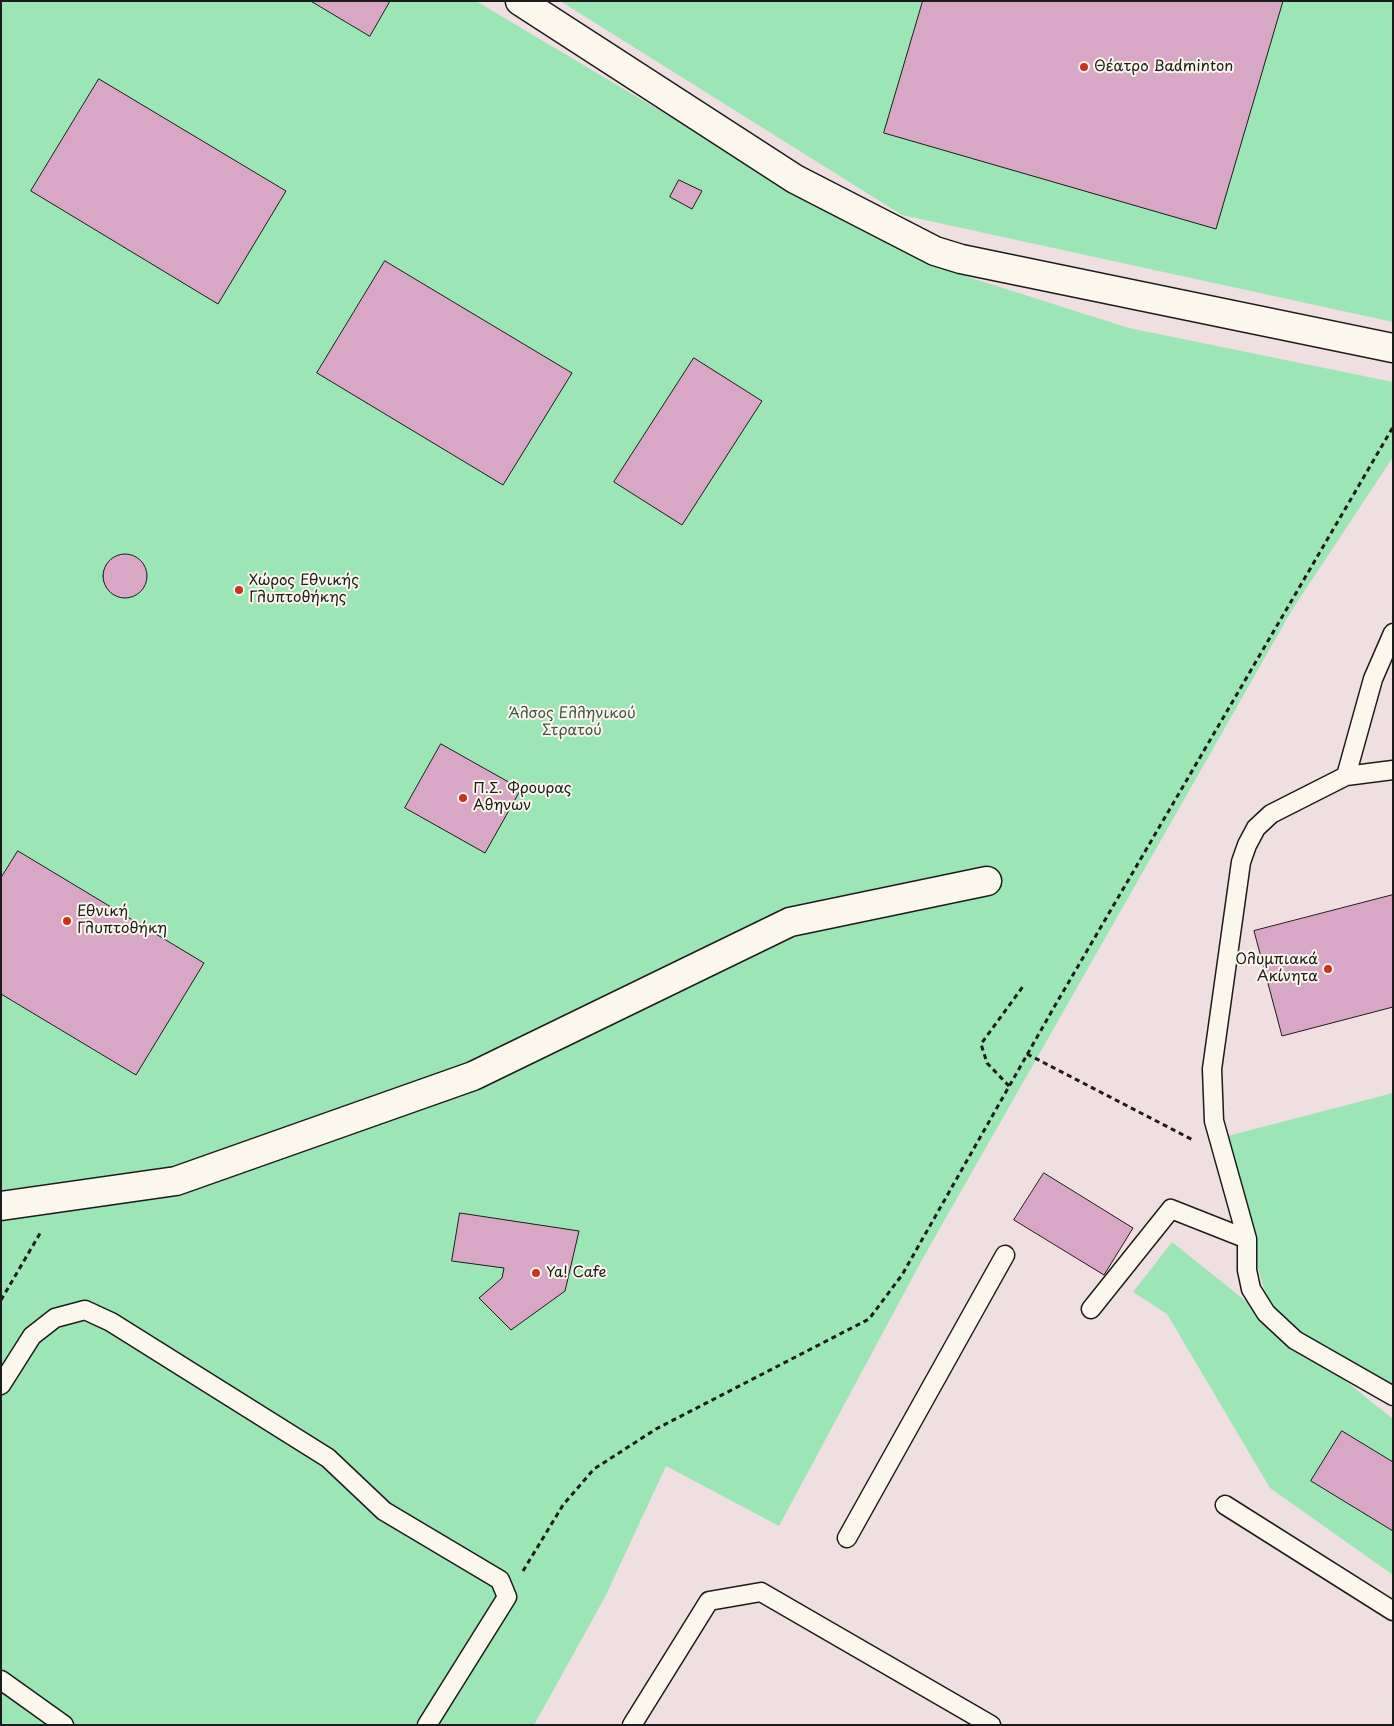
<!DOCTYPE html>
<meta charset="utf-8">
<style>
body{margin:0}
#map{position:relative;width:1394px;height:1726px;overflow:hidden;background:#f0dfe0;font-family:"Playpen Sans",sans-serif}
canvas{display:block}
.frame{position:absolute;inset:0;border:2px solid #1c1c1c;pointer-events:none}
</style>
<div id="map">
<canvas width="1394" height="1726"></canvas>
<div class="frame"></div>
</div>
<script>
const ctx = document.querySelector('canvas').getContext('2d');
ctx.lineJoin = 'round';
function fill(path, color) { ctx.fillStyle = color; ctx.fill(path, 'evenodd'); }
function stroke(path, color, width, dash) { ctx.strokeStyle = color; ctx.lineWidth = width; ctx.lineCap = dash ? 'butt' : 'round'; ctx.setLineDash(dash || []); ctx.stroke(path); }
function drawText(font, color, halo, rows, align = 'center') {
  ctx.font = font + ' "Playpen Sans",sans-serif'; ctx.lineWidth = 4; ctx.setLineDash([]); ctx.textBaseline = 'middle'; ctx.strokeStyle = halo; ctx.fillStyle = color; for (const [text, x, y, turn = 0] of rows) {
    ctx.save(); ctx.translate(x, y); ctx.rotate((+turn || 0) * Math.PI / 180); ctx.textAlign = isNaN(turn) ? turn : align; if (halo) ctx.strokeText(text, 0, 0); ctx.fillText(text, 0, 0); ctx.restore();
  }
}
fill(new Path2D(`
 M1,1H476L847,222L943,269L1129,328L1393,382V457L1292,610L923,1258L779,1526L666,1466L605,1597L534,1725H1Z
 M560,1H1393V322L902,215Z
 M1393,1093V1389L1271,1313L1220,1138Z
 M1172,1242L1393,1419V1575L1270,1488L1167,1314L1133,1292Z`), '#9ce5b5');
const building = new Path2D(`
 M311,1H390L370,36Z
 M923,1H1283L1216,229L884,133Z
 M99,79L286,191L218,304L31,191Z
 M679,180L702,191L692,209L670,197Z
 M385,261L572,373L503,485L317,373Z
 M694,358L762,401L682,525L614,482Z
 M103 576a22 22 0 1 1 44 0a22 22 0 1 1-44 0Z
 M441,744L521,789L485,853L405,808Z
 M18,851L204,963L136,1075L1,994V878Z
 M1393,895V1007L1282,1036L1254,931Z
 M1044,1173L1133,1228L1104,1275L1014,1220Z
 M460,1213L579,1231L565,1291L511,1330L479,1298L502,1278L504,1268L452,1261Z
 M1342,1431L1393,1462V1531L1311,1481Z`);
fill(building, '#d8a7c5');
stroke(building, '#1c1c1c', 1);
const lane = new Path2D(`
 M1393,770L1346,776L1271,814L1256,828L1247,845L1241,862L1212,1069L1214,1121L1247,1239V1270L1251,1289L1266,1313L1295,1340L1393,1396
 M1346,776L1373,679L1393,633
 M1091,1309L1171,1209L1247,1239
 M1,1385L32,1336L55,1318L85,1310L111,1322L328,1458L384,1511L500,1580L507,1597L427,1725
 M1225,1505L1393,1611
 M847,1538L1005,1255
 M1,1680L64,1725
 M632,1725L709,1601L761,1592L991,1725`);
const street = new Path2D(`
 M520,1L795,179L935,251L961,259L1393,348
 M1,1206L176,1181L473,1076L790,922L987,881`);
stroke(lane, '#1c1c1c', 21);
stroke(street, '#1c1c1c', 31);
stroke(new Path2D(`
 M1027,1054L1193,1140
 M1009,1086L987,1063L981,1044L1024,985
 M1,1300L42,1230
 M523,1571L563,1505L594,1469L656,1429L869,1319L902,1275L1053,1009L1393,427`), '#1c1c1c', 3, [5, 4]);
stroke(lane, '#fbf7ec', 18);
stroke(street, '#fbf7ec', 28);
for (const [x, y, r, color] of [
 [1084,67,5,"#c8321e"],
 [239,590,5,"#c8321e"],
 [463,798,5,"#c8321e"],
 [67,921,5,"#c8321e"],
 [1328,969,5,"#c8321e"],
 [536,1273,5,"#c8321e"]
]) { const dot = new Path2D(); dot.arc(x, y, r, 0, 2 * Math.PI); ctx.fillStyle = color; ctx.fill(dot); stroke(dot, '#fbf7ec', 2); }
drawText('15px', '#1c1c1c', '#fbf7ec', [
 ["Θέατρο Badminton",1094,67],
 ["Χώρος Εθνικής",249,581],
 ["Γλυπτοθήκης",249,598],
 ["Π.Σ. Φρουρας",473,789],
 ["Αθηνων",473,806],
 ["Εθνική",77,912],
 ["Γλυπτοθήκη",77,929],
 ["Ολυμπιακά",1318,960,"right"],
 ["Ακίνητα",1318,977,"right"],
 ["Ya! Cafe",546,1273]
], 'left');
drawText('15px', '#42584a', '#fbf7ec', [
 ["Άλσος Ελληνικού",572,714],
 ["Στρατού",572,731]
]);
</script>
